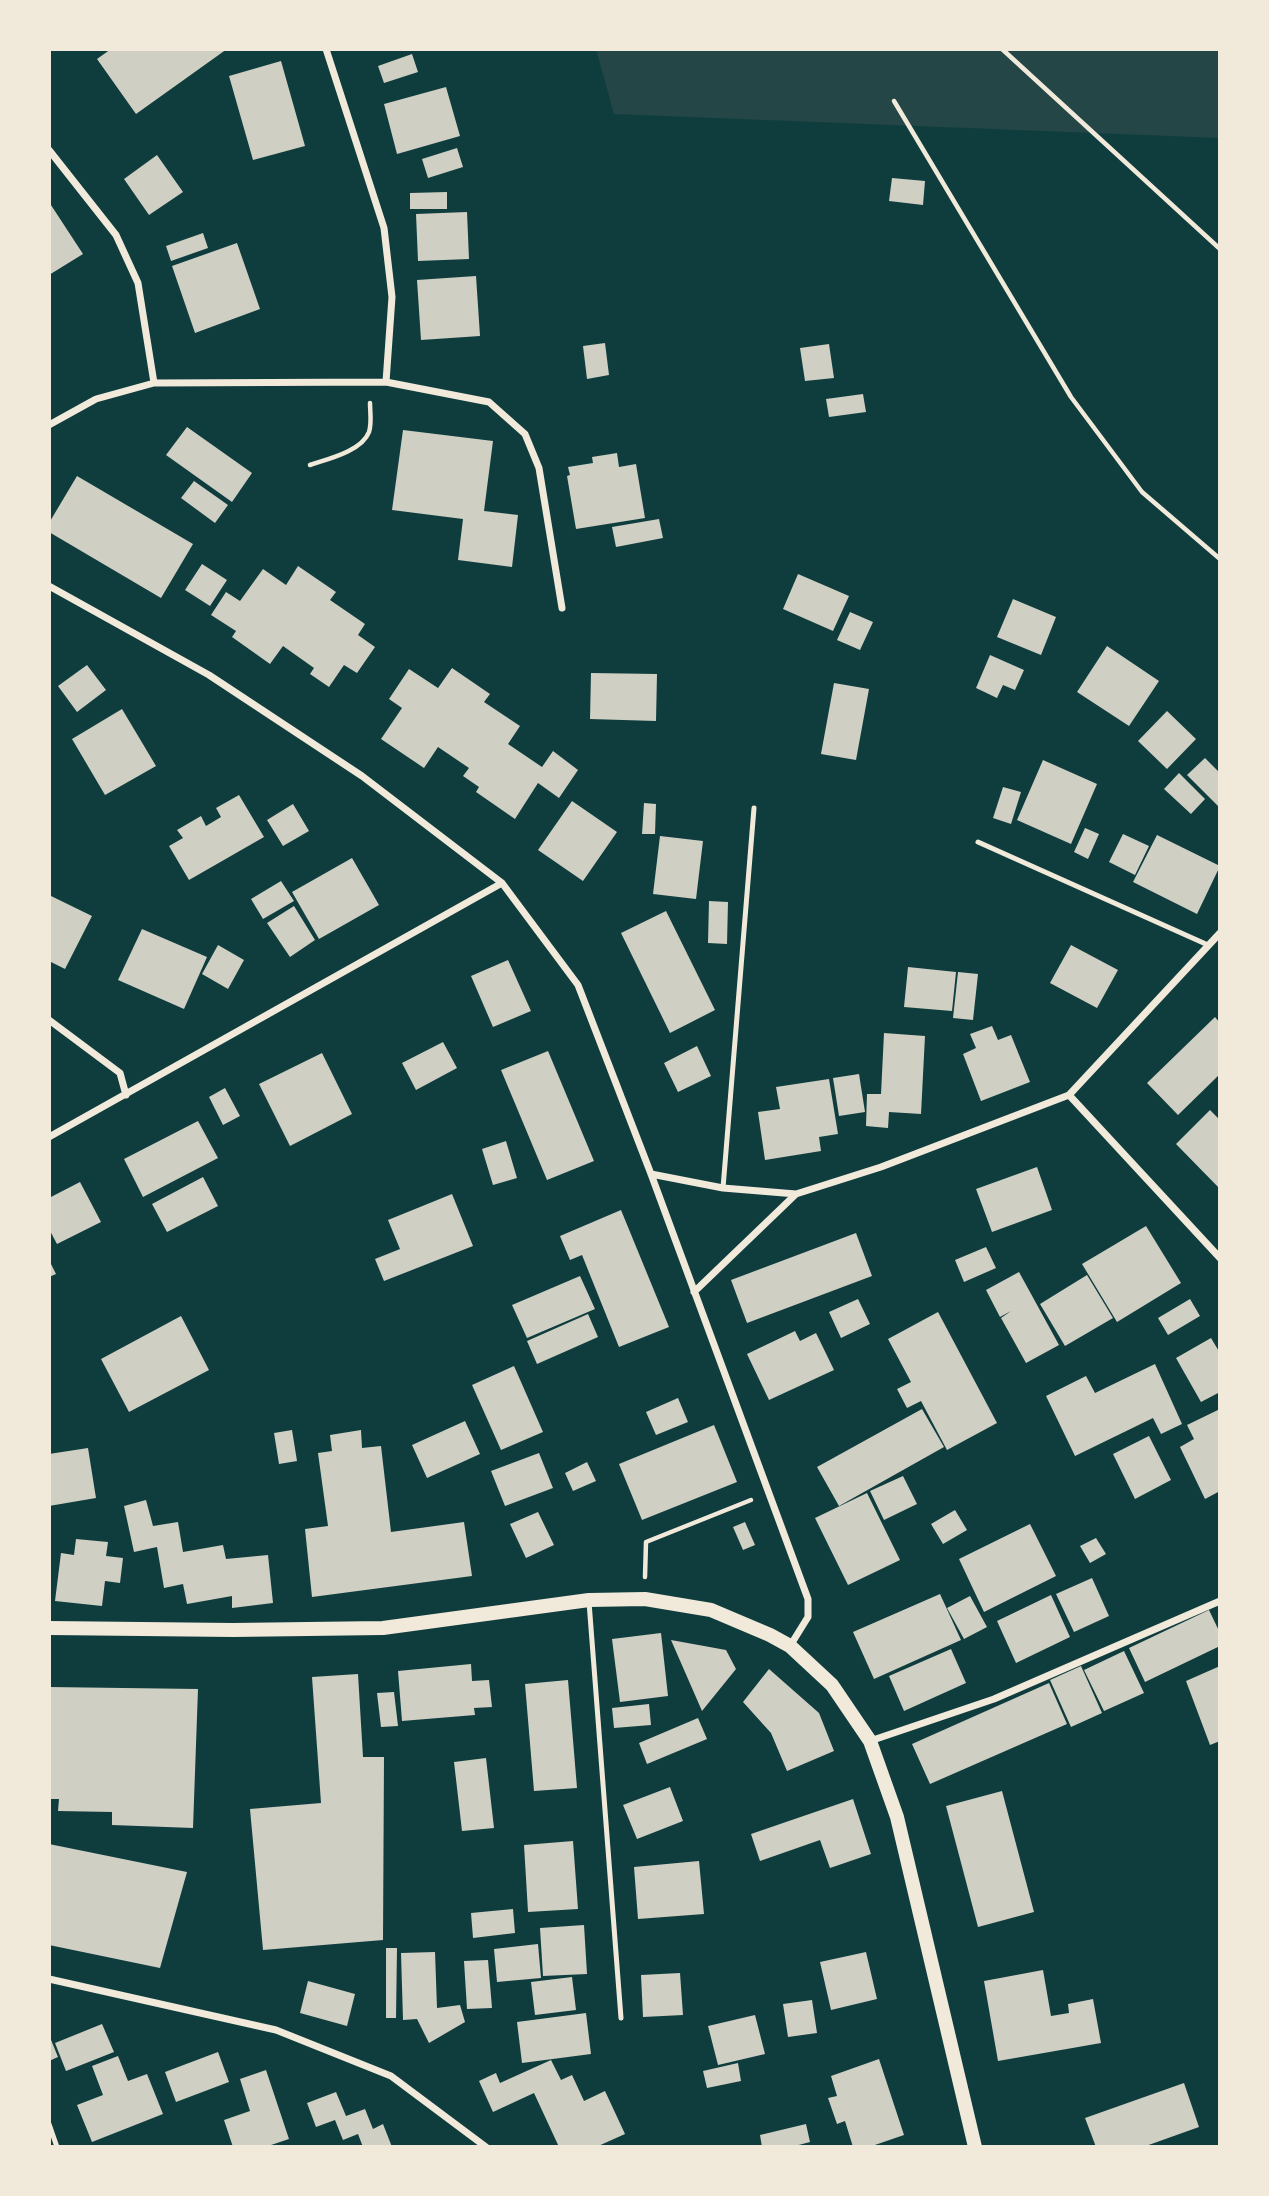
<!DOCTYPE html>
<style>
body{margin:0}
#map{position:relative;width:1269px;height:2196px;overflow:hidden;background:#0f3d3e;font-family:"Public Sans",sans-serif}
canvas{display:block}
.frame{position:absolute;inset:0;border:51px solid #f1e9da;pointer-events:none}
</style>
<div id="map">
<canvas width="1269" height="2196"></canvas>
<div class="frame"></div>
</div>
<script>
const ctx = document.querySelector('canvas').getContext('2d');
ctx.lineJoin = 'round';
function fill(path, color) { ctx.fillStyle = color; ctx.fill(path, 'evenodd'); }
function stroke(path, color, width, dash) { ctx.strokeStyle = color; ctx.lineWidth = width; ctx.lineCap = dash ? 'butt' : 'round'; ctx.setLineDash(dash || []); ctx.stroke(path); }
fill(new Path2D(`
 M596,49H1220V138L614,114Z`), '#244646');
fill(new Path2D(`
 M111,49H227L136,114L97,59Z
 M412,54L418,72L384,83L378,66Z
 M281,61L305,146L253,160L229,76Z
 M446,87L460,136L397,154L384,104Z
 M457,148L463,167L428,178L422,159Z
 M157,155L183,192L149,215L124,179Z
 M892,178L925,181L923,205L889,201Z
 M447,192V209H410V193Z
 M49,202L83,254L49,275Z
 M467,212L469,259L418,261L416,214Z
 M203,233L208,248L171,261L166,246Z
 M237,243L260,309L195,333L172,266Z
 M476,276L480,336L421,340L417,280Z
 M605,343L609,375L587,379L583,346Z
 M829,344L834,378L805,381L800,348Z
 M863,394L866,412L829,417L826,399Z
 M187,427L252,473L232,502L166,455Z
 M403,430L493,441L484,511L518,515L512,567L458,560L463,519L392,510Z
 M617,453L619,467L636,464L645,518L576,529L567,476L570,475L568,467L593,463L592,457Z
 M77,476L193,544L161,598L49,532V523Z
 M194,481L228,505L215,523L181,498Z
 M659,519L663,538L616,547L612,527Z
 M202,564L227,580L210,606L185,590Z
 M298,566L336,592L330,600L365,624L358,635L375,647L357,673L344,665L329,687L310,674L314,668L283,646L270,664L232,637L236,631L211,615L226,592L240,601L263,569L286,585Z
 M798,574L849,596L833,631L783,609Z
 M1013,599L1056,617L1041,655L997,637Z
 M850,612L873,622L860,650L837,640Z
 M1107,646L1159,681L1129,726L1077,692Z
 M990,655L1024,670L1015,690L1003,685L997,698L976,688Z
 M87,665L106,690L77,712L58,686Z
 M452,668L490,694L484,702L520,726L508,744L542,767L553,751L578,770L559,798L538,783L515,819L476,792L479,787L463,776L469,768L438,747L424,768L381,739L402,708L389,699L409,669L438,688Z
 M591,673L657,674L656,721L590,719Z
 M834,683L869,689L856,760L821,754Z
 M122,709L156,766L105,795L72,739Z
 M1167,711L1196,739L1167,769L1138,741Z
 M1205,758L1220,773V808L1187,775Z
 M1043,760L1097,784L1071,844L1017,820Z
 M1179,773L1205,799L1191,814L1164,789Z
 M1003,787L1021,792L1011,824L993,818Z
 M239,795L264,837L189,880L169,846L183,838L177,830L201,816L206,826L221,817L216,808Z
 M572,801L617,832L583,881L538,850Z
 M644,803L656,804L655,834H642Z
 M293,804L309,831L283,846L267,820Z
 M1085,828L1099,834L1088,859L1074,852Z
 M1123,834L1149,846L1135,875L1109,862Z
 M1157,835L1220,866L1197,914L1133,882Z
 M660,836L703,841L696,899L653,894Z
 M352,858L379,905L319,939L292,892Z
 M281,881L294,901L263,919L251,899Z
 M49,895L92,916L65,969L49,961Z
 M709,901L728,902L727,944L708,943Z
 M294,906L315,940L290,957L267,923Z
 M666,911L715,1010L670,1033L621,933Z
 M142,929L207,957L184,1009L118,980Z
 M218,945L244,960L228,989L202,974Z
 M1071,945L1118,970L1097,1008L1050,983Z
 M508,960L531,1011L493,1027L471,976Z
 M908,967L956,972L952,1011L904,1007Z
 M958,972L978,974L973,1020L953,1018Z
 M1215,1017L1220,1023V1074L1178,1115L1147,1083Z
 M992,1026L998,1040L1011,1035L1030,1082L981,1101L963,1054L976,1048L970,1034Z
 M884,1033L925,1036L921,1114L889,1112L888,1128L866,1126L867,1094H881Z
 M443,1042L457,1068L416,1090L402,1063Z
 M697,1046L711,1076L678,1092L664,1063Z
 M548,1051L594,1161L547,1180L501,1070Z
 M322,1053L352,1114L290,1146L259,1084Z
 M859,1074L865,1112L839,1116L833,1078Z
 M829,1079L838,1134L819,1137L821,1151L765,1160L758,1112L780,1109L776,1087Z
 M225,1088L240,1116L223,1125L209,1097Z
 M1210,1110L1220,1120V1189L1176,1144Z
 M198,1121L218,1158L143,1197L124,1159Z
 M506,1141L517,1178L493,1185L482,1149Z
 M1037,1167L1052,1210L992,1232L976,1189Z
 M203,1177L218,1206L167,1232L152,1204Z
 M80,1182L101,1222L57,1244L49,1229V1198Z
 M452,1194L473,1246L384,1281L375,1259L400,1249L388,1220Z
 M621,1210L669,1327L619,1347L582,1255L570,1260L560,1236Z
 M1146,1226L1181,1283L1117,1322L1082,1264Z
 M856,1233L872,1276L747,1323L731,1280Z
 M986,1247L996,1268L964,1282L955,1260Z
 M49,1260L56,1274L49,1277Z
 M1019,1272L1059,1345L1026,1363L1001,1318L1011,1311L1000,1317L986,1290Z
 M1087,1275L1113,1318L1065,1346L1040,1304Z
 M580,1276L595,1309L527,1338L512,1305Z
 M858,1299L870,1324L841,1338L829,1312Z
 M1190,1299L1200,1316L1168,1335L1158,1318Z
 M938,1312L997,1423L947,1450L921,1401L907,1408L897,1389L911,1382L888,1339Z
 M588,1314L598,1337L537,1364L527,1341Z
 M181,1316L209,1370L129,1412L101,1359Z
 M795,1331L800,1341L816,1333L834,1370L769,1400L747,1354Z
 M1211,1338L1220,1353V1392L1201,1402L1176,1358Z
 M1155,1364L1182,1424L1161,1434L1153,1418L1075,1456L1046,1396L1086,1376L1095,1393Z
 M514,1366L543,1432L501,1450L472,1385Z
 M678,1398L688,1422L656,1435L646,1412Z
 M922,1409L944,1447L839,1506L817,1467Z
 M1220,1409V1491L1205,1499L1180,1447L1194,1439L1187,1425Z
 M465,1421L480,1454L427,1478L412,1445Z
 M714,1425L737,1482L642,1520L619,1464Z
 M292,1430L297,1461L279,1464L274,1433Z
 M361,1430L362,1448L381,1446L391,1532L464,1522L472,1576L312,1597L305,1529L328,1526L318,1453L332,1451L330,1435Z
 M1149,1436L1171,1480L1135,1499L1113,1454Z
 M88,1448L96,1498L49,1506V1454Z
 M539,1453L553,1488L505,1506L491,1471Z
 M587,1462L596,1481L573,1491L565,1473Z
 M903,1476L917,1504L884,1520L870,1491Z
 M867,1493L900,1560L848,1585L815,1518Z
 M146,1500L153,1526L178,1522L183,1552L223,1545L226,1559L268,1555L273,1603L232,1608V1596L187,1604L183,1584L164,1588L157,1547L134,1552L124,1506Z
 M955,1510L967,1530L943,1544L931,1524Z
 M538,1512L554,1545L526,1558L510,1524Z
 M745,1522L755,1545L743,1550L733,1527Z
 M1030,1524L1056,1576L984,1612L959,1559Z
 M1096,1538L1106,1554L1090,1563L1080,1546Z
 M76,1539L108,1542L106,1556L123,1558L120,1583L105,1581L102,1606L55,1601L61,1553L74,1555Z
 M1092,1578L1109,1616L1074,1632L1056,1594Z
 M940,1594L961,1640L874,1679L853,1632Z
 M1051,1595L1070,1637L1016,1663L997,1621Z
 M970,1596L987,1627L964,1639L947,1608Z
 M1209,1610L1220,1633V1646L1145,1682L1129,1648Z
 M661,1633L668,1696L620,1702L612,1639Z
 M671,1640L726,1650L736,1669L702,1711Z
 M951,1649L966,1683L904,1711L889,1676Z
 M1124,1651L1144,1693L1104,1711L1084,1670Z
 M471,1664L472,1681L489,1680L492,1707L474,1708L475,1715L402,1721L398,1671Z
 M1081,1666L1102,1713L1071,1727L1050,1680Z
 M1220,1666V1741L1210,1745L1186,1681Z
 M769,1669L819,1713L834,1751L787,1771L771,1733L743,1702Z
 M358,1674L363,1757H384L383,1940L263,1950L250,1809L321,1803L312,1677Z
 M568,1680L577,1788L534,1791L525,1684Z
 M1049,1683L1067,1724L930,1784L912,1744Z
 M49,1687L198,1689L193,1828L112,1825V1812L58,1811L59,1799H49Z
 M394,1692L398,1726L381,1727L377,1693Z
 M649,1704L651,1725L614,1728L612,1708Z
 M698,1718L707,1739L647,1764L639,1743Z
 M486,1758L494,1828L462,1831L454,1762Z
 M670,1787L683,1821L637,1839L623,1805Z
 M1002,1791L1034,1912L978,1927L946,1806Z
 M853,1799L871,1854L830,1868L820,1840L760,1861L751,1834Z
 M573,1841L578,1909L528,1912L524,1845Z
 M49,1844L187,1872L160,1968L49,1945Z
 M699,1861L704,1914L638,1919L634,1867Z
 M513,1909L515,1933L473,1938L471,1913Z
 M584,1925L587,1974L543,1976L540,1928Z
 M538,1944L541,1978L497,1982L494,1949Z
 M386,1948H397L396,2018H386Z
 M435,1952L437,2008L460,2005L465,2022L429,2043L417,2019L403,2020L401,1953Z
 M866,1952L877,1999L831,2010L820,1962Z
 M488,1960L492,2008L467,2009L464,1961Z
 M1043,1970L1051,2016L1069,2013L1068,2004L1093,1999L1101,2043L998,2061L984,1981Z
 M680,1973L683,2015L643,2017L641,1975Z
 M572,1977L576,2010L535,2015L531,1982Z
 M308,1981L355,1994L347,2026L300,2013Z
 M812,2000L817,2033L788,2037L783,2004Z
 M586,2013L591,2054L522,2063L517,2022Z
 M755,2015L765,2054L718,2065L708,2026Z
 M102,2024L114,2052L66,2071L55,2043Z
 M49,2035L58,2057L49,2061Z
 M218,2052L229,2082L176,2102L165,2072Z
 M118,2056L128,2081L147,2074L163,2114L92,2142L77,2105L103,2095L92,2066Z
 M879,2059L904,2135L869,2147H853L845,2121L837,2124L828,2098L837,2096L831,2076Z
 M551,2060L561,2080L572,2075L584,2101L605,2091L625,2134L596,2147H559L534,2093L493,2112L479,2081L496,2073L500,2083Z
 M738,2063L741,2081L707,2088L703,2071Z
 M266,2070L289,2139L265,2147H233L224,2120L250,2111L240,2079Z
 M1184,2083L1199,2127L1143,2147H1096L1085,2118Z
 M336,2092L346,2116L365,2109L373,2129L383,2124L392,2147H363L358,2134L343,2140L335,2120L316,2127L307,2103Z
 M806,2124L810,2142L791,2147H762L760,2135Z`), '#cfcfc3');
stroke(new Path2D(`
 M1002,49L1220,249
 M894,101L1071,397L1142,492L1220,559
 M310,465C328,459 362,451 369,432C372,423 370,412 370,403
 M645,1577L646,1542L751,1500`), '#f1e9da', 4.5);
stroke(new Path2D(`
 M978,842L1208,945
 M723,1188L754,808
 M589,1602L621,2018
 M49,2124L57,2147`), '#f1e9da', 5);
stroke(new Path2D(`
 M49,150L116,235L138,283L154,383
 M386,382L489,402L525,434L539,468L562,608
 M49,425L96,399L154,383L386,382L392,297L384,228L326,49
 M49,586L209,675L362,776L502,883L578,985L651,1174L808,1599V1617L790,1646
 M49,1020L120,1073L126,1095
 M1069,1095L1220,933
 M49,1137L502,883
 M651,1174L723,1188L796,1194
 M694,1292L796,1194L881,1167L1069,1095L1220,1258
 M870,1741L994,1699L1220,1601
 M49,1979L276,2030L391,2076L486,2147`), '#f1e9da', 7);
stroke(new Path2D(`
 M49,1628L233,1630L383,1628L589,1600L645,1599L711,1610L770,1635L790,1646L832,1685L870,1741L897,1817L975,2147`), '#f1e9da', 14);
</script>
